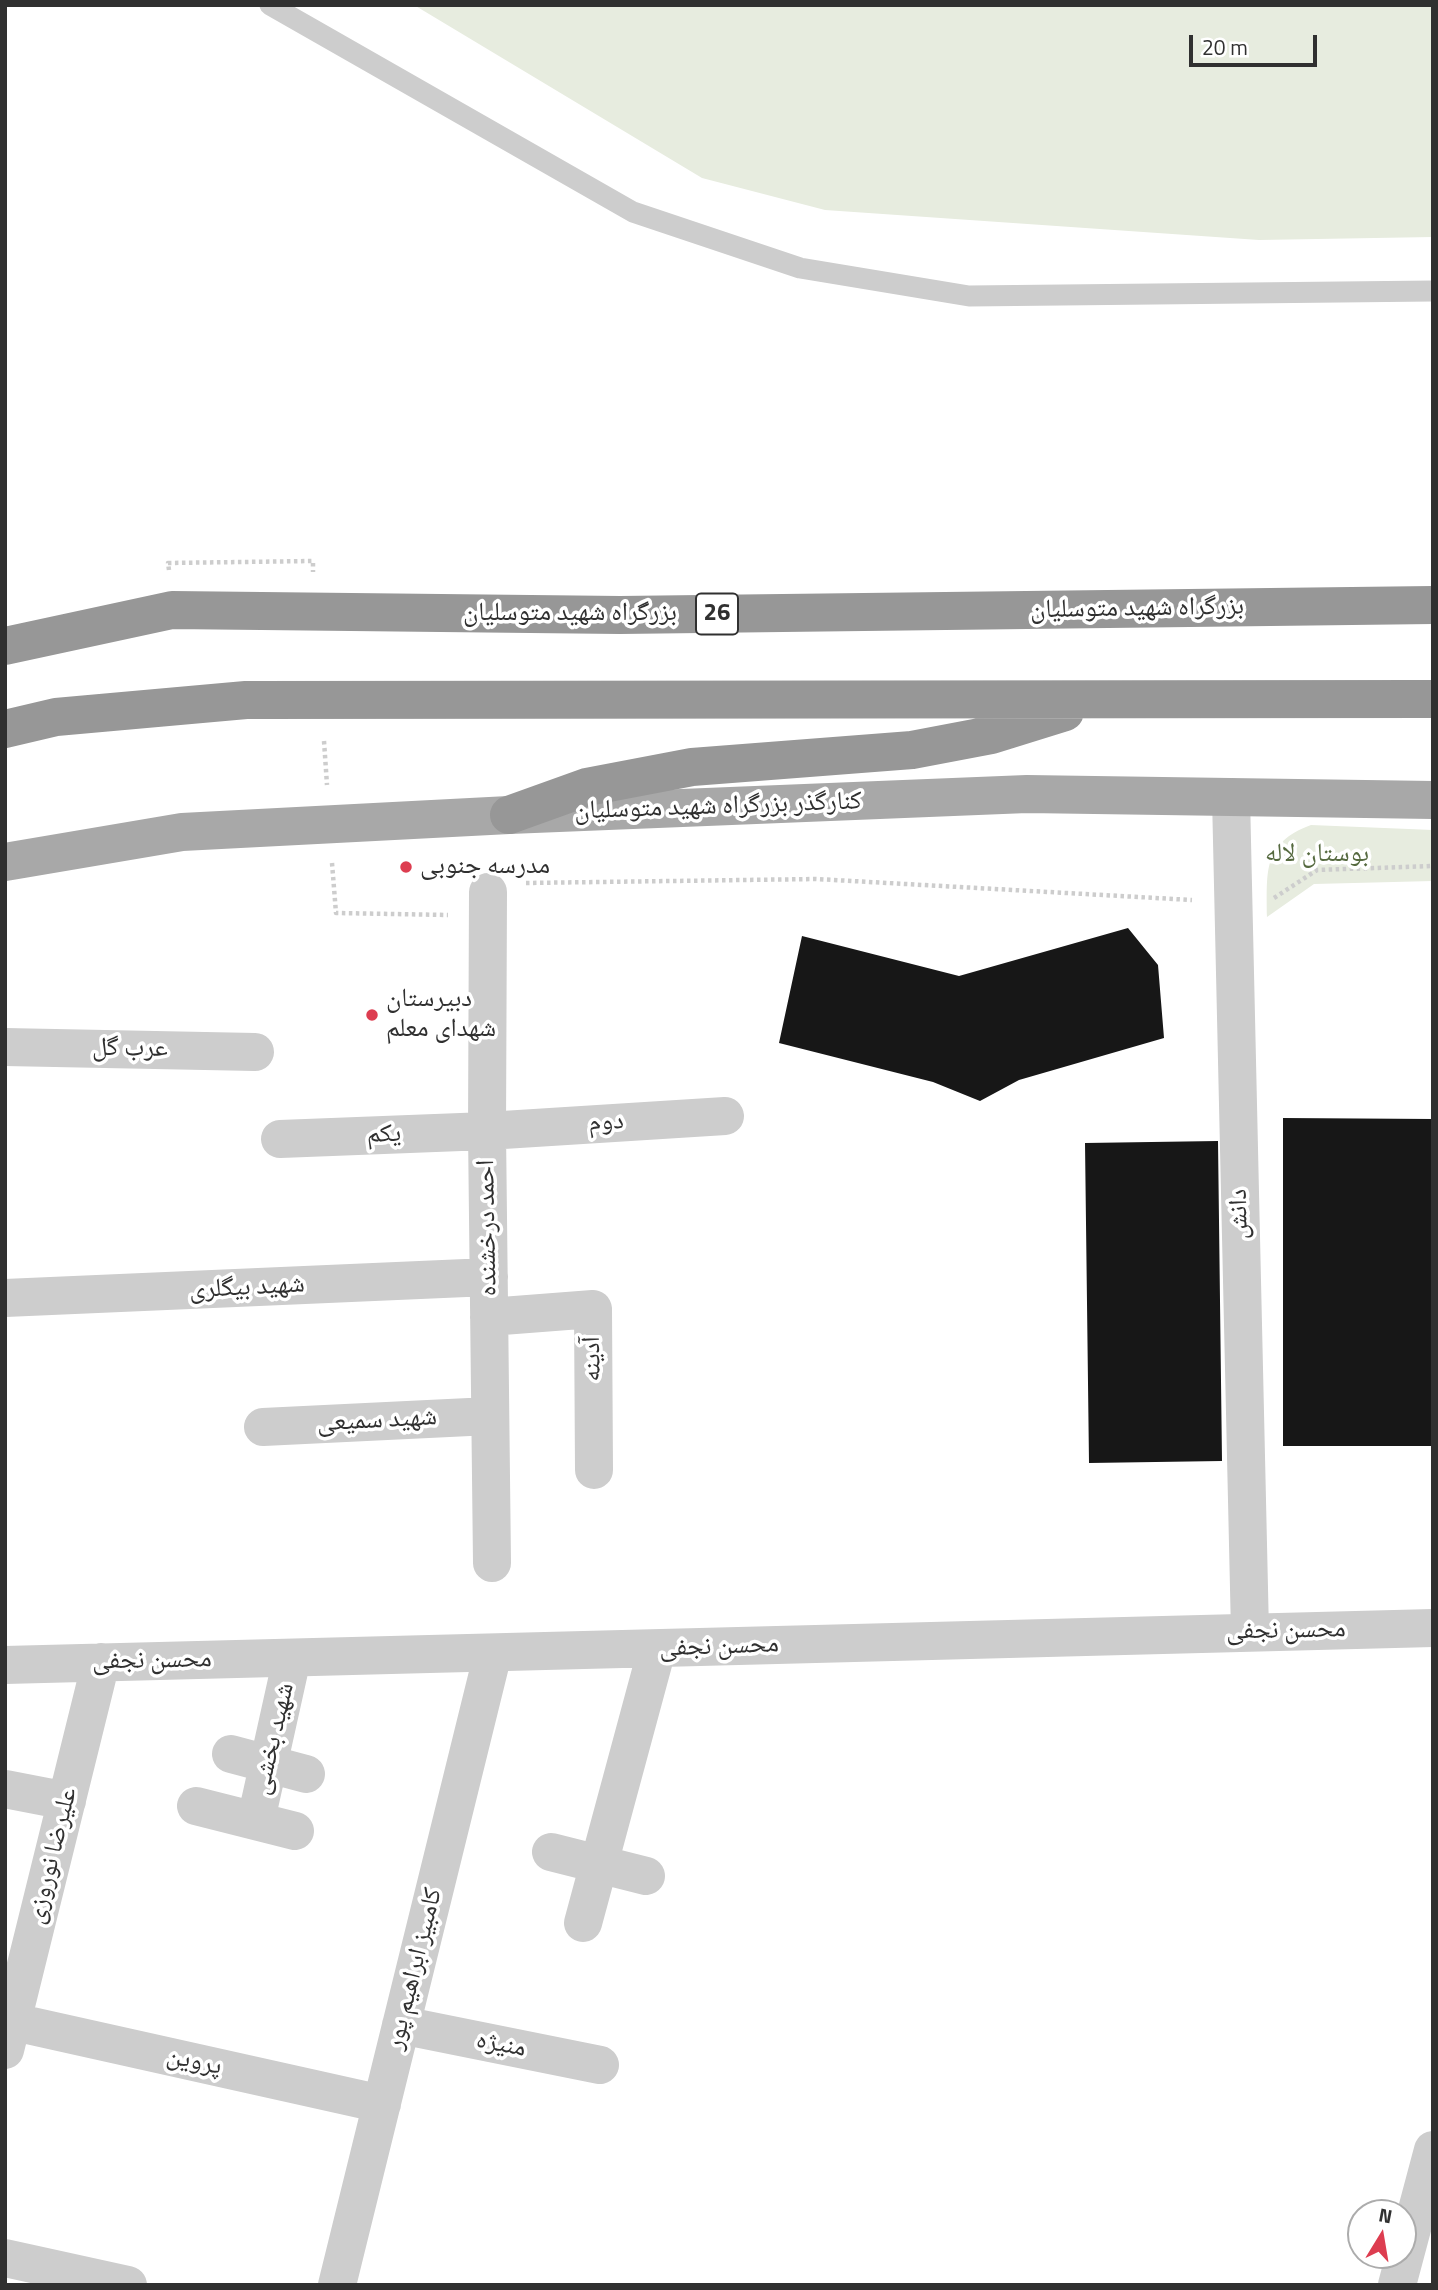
<!DOCTYPE html>
<meta charset="utf-8">
<style>
body{margin:0}
#map{position:relative;width:1438px;height:2290px;overflow:hidden;background:#fff;font-family:"Titillium Web",sans-serif}
canvas{display:block}
.frame{position:absolute;inset:0;border:7px solid #303030;pointer-events:none}
.north{position:absolute;left:1347px;top:2199px;width:70px;height:70px;box-sizing:border-box;background:#fff;border:2px solid #acacac;border-radius:50%;rotate:11deg;font-size:19px;font-weight:700;line-height:28px;text-align:center;color:#303030}
.north::after{content:'';display:block;margin:auto;width:24px;height:32px;background:#dd3d50;clip-path:polygon(50% 0,100% 100%,50% 72%,0 100%)}
.scale{position:absolute;left:1189px;top:35px;width:128px;height:32px;box-sizing:border-box;border:4px solid #303030;border-top:0;padding-left:9px;font-size:21px;line-height:24px;white-space:nowrap;color:#303030;-webkit-text-stroke:5px #fff;paint-order:stroke}
</style>
<div id="map">
<canvas width="1438" height="2290"></canvas>
<div class="frame"></div>
<div class="north">N</div>
<div class="scale">20 m</div>
</div>
<script>
const ctx = document.querySelector('canvas').getContext('2d');
ctx.lineJoin = 'round';
function fill(path, color) { ctx.fillStyle = color; ctx.fill(path, 'evenodd'); }
function stroke(path, color, width, dash) { ctx.strokeStyle = color; ctx.lineWidth = width; ctx.lineCap = dash ? 'butt' : 'round'; ctx.setLineDash(dash || []); ctx.stroke(path); }
function drawText(font, color, halo, rows, align = 'center') {
  ctx.font = font + ' "Titillium Web","Noto Naskh Arabic",sans-serif'; ctx.lineWidth = 7; ctx.setLineDash([]); ctx.textBaseline = 'middle'; ctx.strokeStyle = halo; ctx.fillStyle = color; for (const [text, x, y, turn = 0] of rows) {
    ctx.save(); ctx.translate(x, y); ctx.rotate((+turn || 0) * Math.PI / 180); ctx.textAlign = isNaN(turn) ? turn : align; if (halo) ctx.strokeText(text, 0, 0); ctx.fillText(text, 0, 0); ctx.restore();
  }
}
fill(new Path2D(`
 M414,5H1433V237L1259,240L825,210L702,178Z
 M1311,825L1433,830V881L1314,884L1267,917C1267,872 1262,843 1311,825Z`), '#e7ecdf');
fill(new Path2D(`
 M1128,928L1158,965L1164,1038L1019,1080L980,1101L933,1082L779,1043L802,936L959,976Z
 M1283,1118L1433,1119V1446H1283Z
 M1218,1141L1222,1461L1089,1463L1085,1143Z`), '#171717');
stroke(new Path2D(`
 M169,570L168,563L313,561V572
 M324,741L327,785
 M332,863L336,913L448,915
 M526,883L816,879L1192,900
 M1274,898L1317,870L1433,866`), '#cdcdcd', 4.5, [3.5, 3.5]);
stroke(new Path2D(`
 M270,5L633,212L800,268L969,296L1433,291`), '#cdcdcd', 21);
stroke(new Path2D(`
 M1231,797L1250,1632
 M488,892L487,1131L492,1563
 M5,1047L255,1052
 M280,1139L487,1131L725,1116
 M5,1298L489,1277
 M489,1317L593,1309L594,1470
 M263,1427L490,1416
 M5,1665L1433,1628
 M231,1754L306,1774
 M5,1789L67,1801
 M196,1806L295,1831
 M256,1820L292,1658
 M551,1852L646,1876
 M583,1923L657,1649
 M5,2020L382,2104
 M401,2025L600,2065
 M5,2050L101,1662
 M5,2258L128,2285
 M337,2285L493,1653
 M1397,2285L1433,2150`), '#cdcdcd', 38);
stroke(new Path2D(`
 M5,862L182,832L509,815L1027,794L1433,800`), '#a8a8a8', 38);
stroke(new Path2D(`
 M5,646L172,610L620,615L1433,605
 M5,729L56,717L246,700L1433,699
 M509,815L587,787L692,767L912,750L991,735L1065,712`), '#979797', 38);
for (const [x, y, r, color] of [
 [406,867,7,"#dd3d50"],
 [372,1015,7,"#dd3d50"]
]) { const dot = new Path2D(); dot.arc(x, y, r, 0, 2 * Math.PI); ctx.fillStyle = color; ctx.fill(dot); stroke(dot, '#fff', 2.5); }
for (const [x, y, w] of [
 [717,614,42]
]) { const box = new Path2D(); box.roundRect(x - w / 2, y - 20.5, w, 41, 5); ctx.fillStyle = '#fff'; ctx.fill(box); stroke(box, '#303030', 2); }
drawText('bold 24px', '#303030', null, [
 ["26",717,614]
]);
drawText('26px', '#303030', '#fff', [
 ["بزرگراه شهید متوسلیان",1137,609,-1],
 ["بزرگراه شهید متوسلیان",570,614],
 ["کنارگذر بزرگراه شهید متوسلیان",718,807,-2],
 ["عرب گل",130,1049,1],
 ["دوم",606,1123,-4],
 ["یکم",384,1135,-2],
 ["دانش",1240,1214,-91],
 ["احمد درخشنده",488,1228,-91],
 ["شهید بیگلری",247,1288,-3],
 ["آدینه",593,1359,-91],
 ["شهید سمیعی",377,1421,-3],
 ["محسن نجفی",1286,1631,-1],
 ["محسن نجفی",719,1647,-2],
 ["محسن نجفی",152,1661,-1],
 ["شهید بخشی",274,1739,-77],
 ["علیرضا نوروزی",53,1856,-76],
 ["کامبیز ابراهیم پور",415,1969,-76],
 ["منیژه",501,2045,11],
 ["پروین",194,2062,12]
]);
drawText('26px', '#566a40', '#fff', [
 ["بوستان لاله",1317,855]
]);
drawText('26px', '#303030', '#fff', [
 ["مدرسه جنوبی",420,867],
 ["دبیرستان",386,1000],
 ["شهدای معلم",386,1030]
], 'left');
</script>
